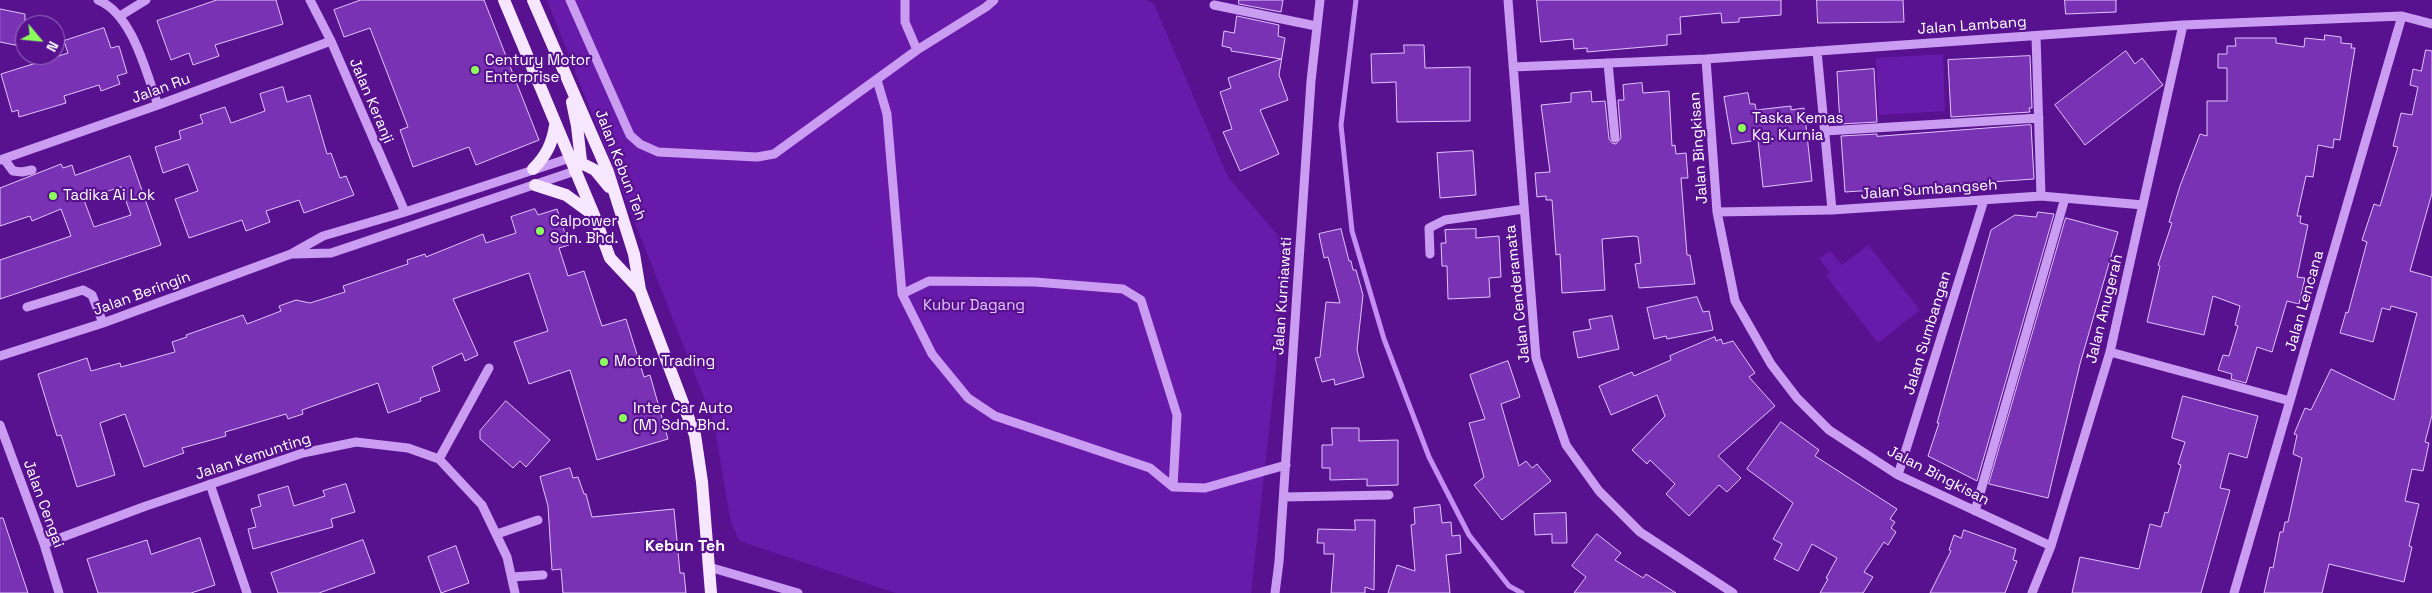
<!DOCTYPE html>
<style>
body{margin:0}
#map{position:relative;width:2432px;height:593px;overflow:hidden;background:#58128f;font-family:"Space Grotesk",sans-serif}
canvas{display:block}
.north{position:absolute;left:15px;top:15px;width:50px;height:50px;box-sizing:border-box;background:#58128f;border:1px solid #9b71bc;border-radius:50%;rotate:118deg;font-size:14px;font-weight:700;line-height:20px;text-align:center;color:#fff}
.north::after{content:'';display:block;margin:auto;width:18px;height:22px;background:#8dff5d;clip-path:polygon(50% 0,100% 100%,50% 72%,0 100%)}
</style>
<div id="map">
<canvas width="2432" height="593"></canvas>
<div class="north">N</div>
</div>
<script>
const ctx = document.querySelector('canvas').getContext('2d');
ctx.lineJoin = 'round';
function fill(path, color) { ctx.fillStyle = color; ctx.fill(path, 'evenodd'); }
function stroke(path, color, width, dash) { ctx.strokeStyle = color; ctx.lineWidth = width; ctx.lineCap = dash ? 'butt' : 'round'; ctx.setLineDash(dash || []); ctx.stroke(path); }
function drawText(font, color, halo, rows, align = 'center') {
  ctx.font = font + ' "Space Grotesk",sans-serif'; ctx.lineWidth = 4.5; ctx.setLineDash([]); ctx.textBaseline = 'middle'; ctx.strokeStyle = halo; ctx.fillStyle = color; for (const [text, x, y, turn = 0] of rows) {
    ctx.save(); ctx.translate(x, y); ctx.rotate((+turn || 0) * Math.PI / 180); ctx.textAlign = isNaN(turn) ? turn : align; if (halo) ctx.strokeText(text, 0, 0); ctx.fillText(text, 0, 0); ctx.restore();
  }
}
fill(new Path2D(`
 M547,0H1146L1154,4L1228,177L1282,240L1276,367L1251,593H896L740,541L731,523L714,423Z
 M1943,54L1945,111L1879,115L1876,58Z
 M1868,245L1920,310L1878,343L1826,276L1830,273L1819,259L1830,251L1842,265Z`), '#681aaa');
stroke(new Path2D(`
 M1356,0L1341,125L1352,231L1384,339L1429,457L1469,535L1509,586L1522,593`), '#c58ef5', 5);
const building = new Path2D(`
 M217,0H276L283,24L215,45L219,56L193,65L189,53L171,60L157,21Z
 M361,0H484L539,140L476,165L469,147L413,167L400,130L408,127L370,28L344,37L334,10Z
 M1239,0H1283L1281,12L1239,4Z
 M1537,0H1781V15L1739,18V22L1722,23L1721,13L1680,17L1681,34L1667,35V45L1587,52V48L1574,49L1573,39L1541,42Z
 M1817,0H1903L1904,22L1818,23Z
 M2065,0H2116V12L2066,14Z
 M0,9L25,14V47L0,42Z
 M1237,16L1279,25L1278,36L1285,38L1279,75L1288,100L1260,110L1279,154L1240,171L1223,132L1232,129L1220,92L1231,88L1228,78L1281,59L1231,51V48L1222,46L1224,31L1234,33Z
 M104,28L111,48L119,46L127,73L117,76L120,84L101,91L99,85L64,96L66,103L19,117L18,110L12,112L1,74L68,53L64,41Z
 M2325,35L2341,37V43L2352,44L2351,48H2355L2340,140L2334,139L2333,148L2318,145L2313,177L2306,176L2297,216H2301L2300,223L2308,225L2297,277L2305,278L2299,304L2287,301L2272,352L2257,347L2246,383L2231,379L2232,374L2218,370L2223,355L2229,356L2238,326L2235,325L2240,306L2213,296L2204,335L2147,322L2160,266L2158,265L2172,223L2169,222L2180,186L2200,134L2207,136V101H2227V68H2218V54H2227V46H2236L2235,38H2276V43L2304,47L2305,38L2324,40Z
 M1404,45H1424L1425,68L1470,67V121L1397,122L1396,82L1372,83L1371,54L1404,53Z
 M2426,50L2432,51V193L2410,271L2432,277V415L2425,442L2429,443L2423,471L2412,469L2405,501L2419,504L2409,546L2412,547L2404,582L2329,564L2322,593H2264L2270,567L2273,568L2280,532H2283L2285,522H2288L2302,458L2293,454L2297,435L2294,434L2305,408L2311,410L2331,369L2394,400L2417,313L2391,306L2390,310L2382,308L2373,342L2340,333L2346,312L2348,313L2367,242L2362,240L2374,204L2380,206L2398,147L2393,146L2401,113L2412,115L2418,87L2410,85L2413,69L2421,71Z
 M2126,51L2135,64L2142,58L2163,85L2085,145L2055,105Z
 M2030,56L2032,108H2029L2030,112L1951,117L1948,60Z
 M1874,69L1877,122L1840,124L1837,72Z
 M1642,83L1643,93L1669,91L1672,146L1675,145L1676,154L1686,153L1688,178H1681L1687,255H1690L1695,284L1639,288L1635,264L1641,263L1638,237L1634,236L1602,239L1605,290L1562,293L1560,254L1556,255L1552,200H1546V196L1537,197L1535,173L1550,172L1541,105L1571,102V93L1591,91L1592,102L1605,101L1609,139L1612,143L1616,144L1621,138L1618,100H1624L1623,85Z
 M283,87L287,102L310,95L327,154L331,153L340,178L346,176L354,195L304,213L299,200L266,211L270,222L246,231L242,220L189,238L175,199L198,191L188,164L163,173L155,147L181,139L179,131L203,123L200,115L225,107L231,123L265,111L260,94Z
 M1748,93L1750,104H1755L1756,110L1791,106V110L1804,108L1812,181L1763,187L1758,140L1732,144L1724,97Z
 M2031,125L2034,179L1845,192L1841,136L1877,134V136Z
 M1473,151L1476,195L1440,198L1437,153Z
 M130,156L161,245L0,299V260L71,236L61,209L32,221L30,216L0,226V188L61,164L63,168L72,165L75,175ZM121,187L131,215L94,227L84,200Z
 M535,209L538,215L557,209L569,245L559,248L568,276L584,271L602,326L626,319L644,377L650,375L668,439L597,460L570,370L529,384L514,342L548,331L529,273L453,299L478,355L465,361L462,353L432,367L440,391L420,398L421,401L388,413L378,383L302,410L303,414L288,419L286,414L225,432L226,436L182,448L184,453L144,467L125,414L100,423L115,475L77,487L61,435L57,436L38,374L87,358L91,371L120,363L121,367L175,352L172,342L187,337L186,335L243,315L247,324L281,311L279,306L296,300L310,303L345,292L343,286L408,264L407,260L425,254L426,257L483,234L486,243L516,233L511,217Z
 M2038,212L2054,214L1977,481L1928,456L1939,423H1937L1991,230L2015,215L2036,217Z
 M2066,218L2118,232L2080,364L2048,498L1989,484Z
 M1341,229L1349,261H1351L1353,270H1356L1363,295L1357,350L1364,377L1335,385L1334,379L1322,382L1315,358L1320,357L1326,302L1340,303L1328,257L1324,258L1319,234Z
 M1476,229V238L1499,236L1501,277L1489,278L1490,297L1448,299L1447,266H1442L1441,243H1446L1445,230Z
 M1697,297L1703,312L1709,311L1713,330L1667,339L1666,336L1654,339L1647,308Z
 M1612,316L1619,349L1578,358L1573,332L1591,329L1589,320Z
 M1715,337L1716,341L1721,339L1723,344L1733,341L1755,373L1749,377L1775,406L1718,456L1741,478L1727,492L1719,485L1689,516L1666,494L1675,484L1650,460L1647,464L1632,450L1665,416L1657,395L1611,415L1599,386L1632,372L1634,376L1671,360L1670,356Z
 M1508,361L1520,397L1501,404L1519,466L1526,461L1532,468L1537,464L1551,481L1502,520L1474,485L1484,477L1469,423L1485,419L1470,375Z
 M2183,396L2258,416L2247,458L2229,453L2220,488L2230,490L2201,593H2072L2080,557L2139,569L2150,524L2161,527L2165,512L2168,513L2181,465L2178,464L2185,442L2172,438Z
 M506,401L550,440L526,467L520,461L513,468L480,439V431Z
 M1781,422L1819,450L1815,456L1897,509L1890,519L1895,522L1891,528L1896,532L1888,545L1884,542L1864,572L1873,577L1863,593H1820L1828,579L1826,578L1837,558L1812,544L1798,571L1774,559L1782,544L1773,539L1793,503L1747,469Z
 M1332,428H1359V441L1398,440V485L1367,486V479L1330,480V468H1322V445H1332Z
 M570,468L573,478L578,477L584,494H586L592,517L674,509L680,573H684L686,593H563L561,569L552,570L548,506L540,477Z
 M346,484L355,512L331,519L333,527L253,549L248,529L256,527L251,509L261,506L258,495L288,486L294,506L325,496L323,491Z
 M1440,505L1442,523L1451,522L1452,536L1460,535L1461,553L1446,555L1450,593H1388L1397,565L1415,571L1411,525L1415,524L1414,508Z
 M1566,513L1567,543H1552V534L1535,535L1534,514Z
 M0,518H3L28,593H0Z
 M1355,520H1375L1374,590L1365,587V593H1331L1334,554H1324V543H1317L1318,529L1355,530Z
 M1964,530L2016,549L2013,560L2017,561L2005,593H1930L1951,551L1949,550L1954,535L1961,538Z
 M1597,534L1621,553L1615,560L1643,578L1646,574L1676,593H1574L1586,577L1572,566Z
 M200,538L215,585L191,593H98L87,559L147,540L151,554Z
 M363,540L375,573L319,593H278L271,573Z
 M456,546L469,583L441,593L428,557Z`);
fill(building, '#7a32b5');
stroke(building, '#e2c4fd', 1);
stroke(new Path2D(`
 M98,0C133,14 146,73 158,105
 M310,0L331,41L405,212
 M570,0L630,135L640,144L658,152L757,157L774,154L917,50L986,7L994,0
 M905,0V22L917,50
 M1508,0L1536,358L1566,445L1599,491L1640,532L1733,593
 M1214,5L1316,26
 M120,16L146,0
 M2036,36L2041,196
 M1817,51L1832,210
 M1706,59L1717,212L1735,301L1771,364L1797,398L1829,430L1898,475L2051,546
 M1608,63L1615,138
 M1513,67L1706,59L2183,25L2402,16L2432,24
 M877,80L887,114L902,294L932,354L968,398L995,416L1150,468L1173,487L1205,488L1286,465
 M1825,131L2039,118
 M4,159L13,171L22,172L32,170
 M0,160L158,105L331,41
 M1717,212L1832,210L2041,196L2143,205
 M294,254L331,253L575,171
 M1430,254L1429,228L1445,220L1524,209
 M902,294L929,281L1035,282L1123,289L1141,300L1177,415L1173,487
 M27,307L83,290L92,295L103,323
 M2110,352L2290,401
 M0,356L103,323L291,254L323,236L405,212L570,158
 M0,425L44,544L59,593
 M439,459L489,368
 M1898,475L1984,200
 M210,484L247,593
 M1284,497L1389,495
 M1975,511L2065,198
 M497,534L538,520
 M44,544L146,506L303,453L356,442L408,448L439,459L482,505L507,557L515,593
 M709,567L798,593
 M512,577L543,575
 M1275,593L1279,562L1311,81L1320,0
 M2032,593L2051,546L2110,352L2183,25
 M2234,593L2402,16`), '#cb9df2', 9);
stroke(new Path2D(`
 M504,0L594,215L610,258L640,290
 M533,0L608,172L634,254L640,290L695,435L702,482L711,593
 M572,102L577,126L581,161L575,171
 M573,159L595,170L609,187
 M533,169C546,156 552,144 555,126
 M535,185L566,195L592,214`), '#f6e7ff', 12);
for (const [x, y, r, color] of [
 [475,70,5,"#8dff5d"],
 [1742,128,5,"#8dff5d"],
 [53,196,5,"#8dff5d"],
 [540,231,5,"#8dff5d"],
 [604,362,5,"#8dff5d"],
 [623,418,5,"#8dff5d"]
]) { const dot = new Path2D(); dot.arc(x, y, r, 0, 2 * Math.PI); ctx.fillStyle = color; ctx.fill(dot); stroke(dot, '#58128f', 2); }
drawText('15px', '#fff', '#58128f', [
 ["Jalan Lambang",1972,26,-4],
 ["Jalan Ru",161,89,-20],
 ["Jalan Keranji",371,101,67],
 ["Jalan Bingkisan",1699,148,-94],
 ["Jalan Kebun Teh",620,165,69],
 ["Jalan Sumbangseh",1929,190,-4],
 ["Jalan Beringin",142,294,-20],
 ["Jalan Cenderamata",1518,294,-96],
 ["Jalan Kurniawati",1283,296,-86],
 ["Jalan Lencana",2305,301,-74],
 ["Jalan Anugerah",2105,309,-76],
 ["Jalan Sumbangan",1928,333,-73],
 ["Jalan Kemunting",253,457,-18],
 ["Jalan Bingkisan",1938,476,27],
 ["Jalan Cengai",43,504,70]
]);
drawText('15px', '#fff', '#58128f', [
 ["Century Motor",485,61],
 ["Enterprise",485,78],
 ["Taska Kemas",1752,119],
 ["Kg. Kurnia",1752,136],
 ["Tadika Ai Lok",63,196],
 ["Calpower",550,222],
 ["Sdn. Bhd.",550,239],
 ["Motor Trading",614,362],
 ["Inter Car Auto",633,409],
 ["(M) Sdn. Bhd.",633,426]
], 'left');
drawText('15px', '#e2c4fd', '#58128f', [
 ["Kubur Dagang",974,306]
]);
drawText('bold 16px', '#fff', '#58128f', [
 ["Kebun Teh",685,547]
]);
</script>
